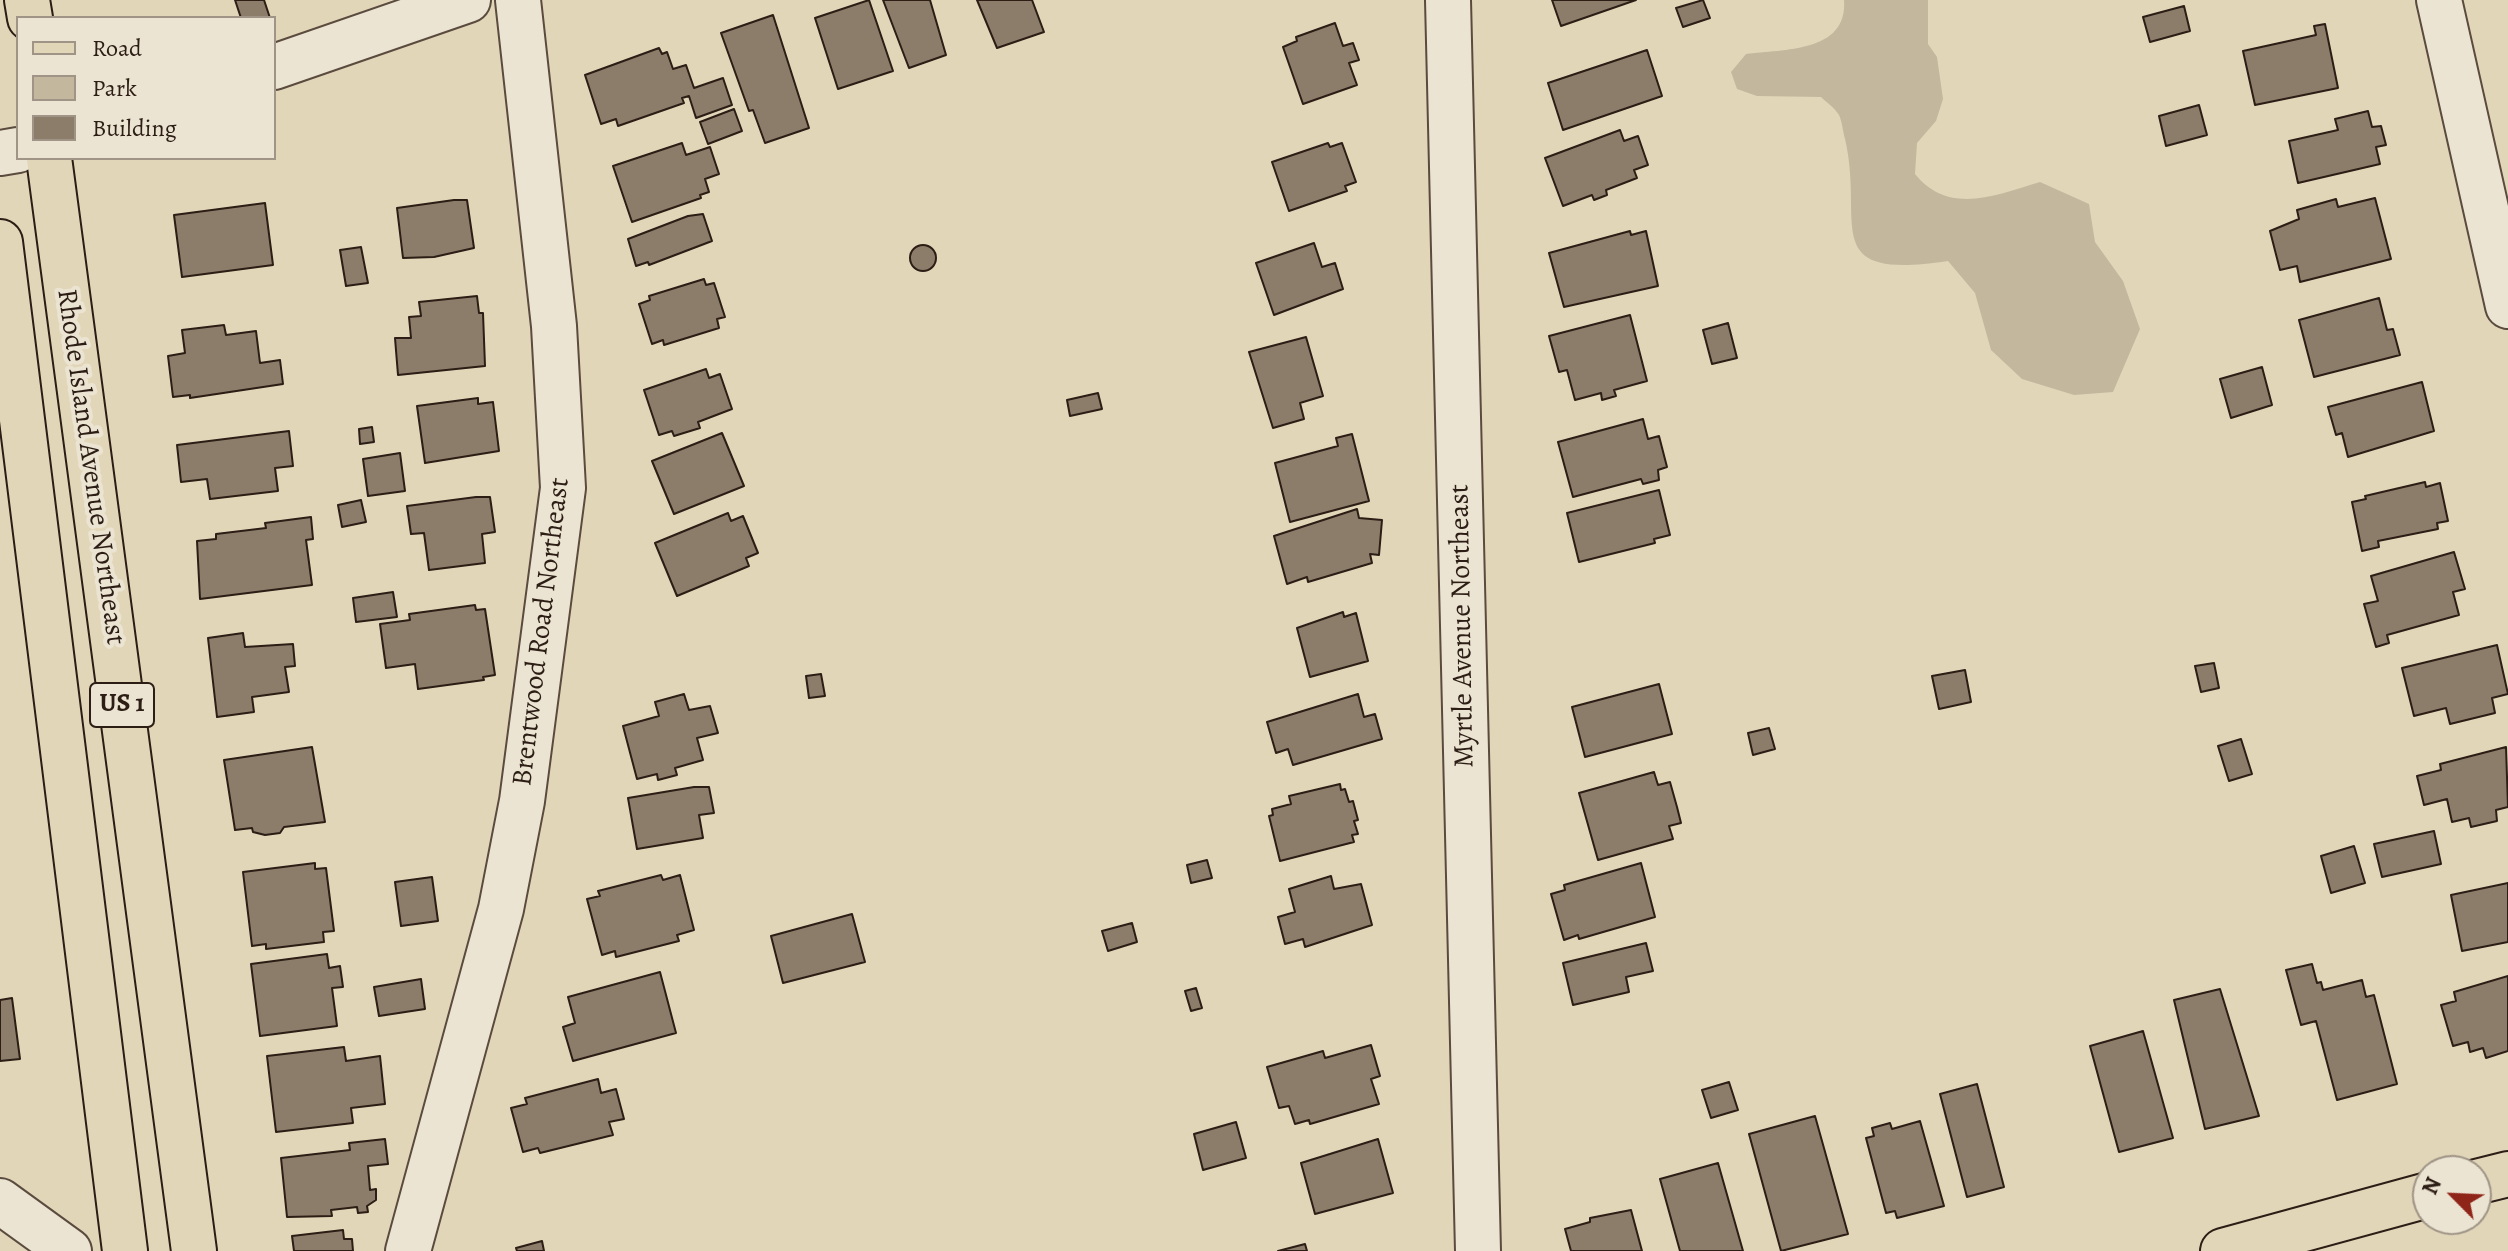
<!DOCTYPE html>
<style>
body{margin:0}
#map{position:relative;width:2508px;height:1251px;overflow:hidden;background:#e2d6b9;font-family:Alegreya,serif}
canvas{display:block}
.legend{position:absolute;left:16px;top:16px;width:260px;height:144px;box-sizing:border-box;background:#ece4d2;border:2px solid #9f9486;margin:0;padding:10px 14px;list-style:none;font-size:24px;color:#2c1d15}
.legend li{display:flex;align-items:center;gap:16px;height:40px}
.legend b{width:40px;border:2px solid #9f9486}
.north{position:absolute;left:2412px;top:1155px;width:80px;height:80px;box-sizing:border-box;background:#ece4d2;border:2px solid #9f9486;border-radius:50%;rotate:294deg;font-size:22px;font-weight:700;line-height:32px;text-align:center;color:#2c1d15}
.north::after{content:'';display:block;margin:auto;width:28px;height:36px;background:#8f2418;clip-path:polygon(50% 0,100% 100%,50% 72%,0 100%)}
</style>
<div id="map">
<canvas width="2508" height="1251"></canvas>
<ul class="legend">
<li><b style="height:10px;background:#e2d6b9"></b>Road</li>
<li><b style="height:22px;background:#c3b79d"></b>Park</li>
<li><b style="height:22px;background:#8b7d6a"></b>Building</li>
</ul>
<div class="north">N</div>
</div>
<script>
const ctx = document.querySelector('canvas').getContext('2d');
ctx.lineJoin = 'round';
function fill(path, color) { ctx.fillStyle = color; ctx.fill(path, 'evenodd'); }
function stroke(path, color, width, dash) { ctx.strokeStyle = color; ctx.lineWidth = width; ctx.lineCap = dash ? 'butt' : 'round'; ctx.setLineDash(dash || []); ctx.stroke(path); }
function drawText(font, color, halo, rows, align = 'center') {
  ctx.font = font + ' Alegreya,serif'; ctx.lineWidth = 8; ctx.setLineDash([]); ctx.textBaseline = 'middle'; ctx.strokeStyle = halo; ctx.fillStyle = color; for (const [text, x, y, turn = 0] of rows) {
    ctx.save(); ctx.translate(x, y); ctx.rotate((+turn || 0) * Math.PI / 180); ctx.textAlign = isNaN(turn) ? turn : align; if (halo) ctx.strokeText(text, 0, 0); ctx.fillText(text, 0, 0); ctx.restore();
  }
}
fill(new Path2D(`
 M1844,0H1928V44L1937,57L1943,99L1936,121L1917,143L1915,174C1949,216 1996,195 2040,182L2089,204L2095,242L2123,281L2140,329L2113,392L2074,395L2022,379L1991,350L1975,293L1948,261C1816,281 1865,224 1845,139C1843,132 1842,121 1839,115C1835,108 1826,102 1821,97L1757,96L1737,89L1731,72L1746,54C1783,49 1848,53 1844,0Z`), '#c3b79d');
const building = new Path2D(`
 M235,0H264L270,18H241Z
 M869,0L893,71L838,89L815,18Z
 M883,0H930L946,55L909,68Z
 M977,0H1032L1044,32L997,48Z
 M1552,0H1636L1561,26Z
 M1703,0L1710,18L1683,27L1676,8Z
 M2184,6L2190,31L2150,42L2143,17Z
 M773,15L809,128L765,143L753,110L749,111L721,33Z
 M1335,23L1343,46L1353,43L1359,60L1349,63L1357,85L1303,104L1283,47L1297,41L1296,37Z
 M2325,24L2338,88L2255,105L2243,51L2316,35L2314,26Z
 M659,48L662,54L667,52L673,69L686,65L694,88L723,78L732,105L696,118L689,96L682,98L684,103L618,126L616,119L601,124L585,75Z
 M1647,50L1662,96L1563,130L1548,83Z
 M2199,105L2207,135L2166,146L2159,116Z
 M734,109L742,131L708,144L700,122Z
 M2368,111L2372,127L2381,126L2386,145L2376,147L2380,164L2298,183L2289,141L2338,130L2335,119Z
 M1620,130L1624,141L1638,136L1648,165L1634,170L1637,178L1606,190L1607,195L1594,200L1592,195L1563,206L1545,158Z
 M682,143L686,155L710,147L719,174L705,179L709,192L700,195L701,198L632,222L613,166Z
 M1328,143L1330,147L1342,143L1356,182L1345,186L1347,191L1289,211L1272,162Z
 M2375,198L2391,259L2300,282L2297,266L2280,270L2270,231L2299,219L2297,210L2336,199L2338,207Z
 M454,200H467L474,248L434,257L403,258L397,208Z
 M265,203L273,265L182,277L174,215Z
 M703,214L712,241L649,265L648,262L636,266L628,239L688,216Z
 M1630,231L1631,235L1646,231L1658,286L1564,307L1549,253Z
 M1314,243L1322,267L1335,263L1343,289L1274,315L1256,263Z
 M910 258a13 13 0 1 1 26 0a13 13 0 1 1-26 0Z
 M361,247L368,283L346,286L340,250Z
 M704,279L706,285L714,283L725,317L717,319L719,328L664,345L663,340L652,344L639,304L650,300L649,296Z
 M477,296L479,313H483L485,366L398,375L395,338H411L409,317L421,316L419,302Z
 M2379,298L2387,330L2393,329L2400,355L2314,377L2299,320Z
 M1630,315L1647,381L1614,390L1616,396L1602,400L1601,393L1575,400L1567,370L1559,372L1549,336Z
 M1728,323L1737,358L1712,364L1703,330Z
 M224,325L226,335L256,331L260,363L280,360L283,384L190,398V395L173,397L168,356L185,353L182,330Z
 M1306,337L1323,396L1300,403L1304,419L1273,428L1249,352Z
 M2262,367L2272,405L2231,418L2220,379Z
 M706,369L709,378L720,374L732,409L698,422L700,428L674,436L672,431L659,435L644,390Z
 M2422,382L2434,431L2348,457L2342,433L2336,435L2328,407Z
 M1098,393L1102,409L1070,416L1067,400Z
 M478,398V404L493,402L499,451L425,463L417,406Z
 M1643,419L1648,439L1659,436L1667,467L1658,470L1659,480L1643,484L1641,479L1573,497L1558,442Z
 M372,427L374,442L360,444L359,429Z
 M289,431L293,466L275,468L278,491L210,499L207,479L181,482L177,445Z
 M722,433L744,486L674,514L652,461Z
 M1352,434L1369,501L1290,522L1275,463L1338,446L1336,438Z
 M400,453L405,491L368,496L363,459Z
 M2425,482L2426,487L2440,483L2448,521L2437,523L2438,529L2378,541L2379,547L2362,551L2352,502L2366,499L2365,496Z
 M1659,490L1670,535L1654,539L1655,543L1579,562L1567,513Z
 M476,497H490L495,532L482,534L485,563L429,570L424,533L411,534L407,506Z
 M361,500L366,522L342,527L338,505Z
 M1357,509L1359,518L1382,520L1379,555L1370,554L1372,563L1308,582L1307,577L1287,584L1274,536Z
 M728,513L731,521L743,516L758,553L746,558L749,566L677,596L655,543Z
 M311,517L313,539L306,540L312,585L200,599L197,541L216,539V534L266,528L265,523Z
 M2454,552L2465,589L2453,592L2459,615L2387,635L2389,643L2376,647L2364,604L2378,601L2371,576Z
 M393,592L397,617L356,622L353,598Z
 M475,605L476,610L485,609L495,675L483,677L484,680L418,689L415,664L386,668L380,624L410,620L409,614Z
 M1343,612L1344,617L1356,613L1368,661L1310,677L1297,628Z
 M243,633L245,647L293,644L295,666L285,667L289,692L252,697L254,712L217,717L208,638Z
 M2497,645L2508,694L2492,698L2495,713L2450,724L2446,708L2414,716L2402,668Z
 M2214,663L2219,688L2201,692L2195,666Z
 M1965,670L1971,702L1939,709L1932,676Z
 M821,674L825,696L809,698L806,676Z
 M1659,684L1672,734L1585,757L1572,707Z
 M684,694L689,710L710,706L718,733L697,738L703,760L675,768L677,775L658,780L657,774L637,779L623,726L659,716L655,702Z
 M1358,694L1364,717L1375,714L1382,739L1293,765L1288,749L1276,753L1267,722Z
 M1769,728L1775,749L1753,755L1748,733Z
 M2241,739L2252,774L2229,781L2218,746Z
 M312,747L325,822L284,827L280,833L265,835L253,832L252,828L235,830L224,760Z
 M2506,747L2508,807L2496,810L2497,821L2471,827L2469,818L2452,822L2447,799L2424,805L2417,776L2441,770L2440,764Z
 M1654,772L1658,785L1670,782L1677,807L1681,823L1669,826L1673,839L1598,860L1579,793Z
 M1340,784L1341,790L1345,789L1349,802L1353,801L1358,820L1354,821L1358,834L1352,835L1354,842L1280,861L1269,816L1273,815L1272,809L1291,804L1289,796Z
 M694,787H709L714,813L699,815L703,838L637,849L628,798Z
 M2434,831L2441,864L2382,877L2374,844Z
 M2354,846L2365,883L2331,893L2321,856Z
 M1207,860L1212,878L1191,883L1187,865Z
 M315,863V869L326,868L334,931L323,932L324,942L266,949V944L252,946L243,872Z
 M1641,863L1655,917L1579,939L1578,935L1564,940L1551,894L1565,890L1564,885Z
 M661,875L663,880L680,875L694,930L677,935L679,941L616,957L615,951L602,955L587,899L600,896L598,891Z
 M1331,876L1334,889L1361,884L1372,925L1305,947L1303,939L1285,944L1278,917L1295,912L1289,889Z
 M432,877L438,921L401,926L395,882Z
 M2508,883V942L2462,951L2451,895Z
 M852,914L865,962L783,983L771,936Z
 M1132,923L1137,942L1108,951L1102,931Z
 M1646,943L1653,971L1626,977L1629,992L1573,1005L1563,963Z
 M327,954L329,968L340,966L343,987L332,988L337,1026L260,1036L251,964Z
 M2312,964L2317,983L2321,982L2323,990L2362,980L2366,997L2374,995L2397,1084L2337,1100L2316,1021L2301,1025L2286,970Z
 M660,972L676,1033L573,1061L563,1027L575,1023L568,997Z
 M2508,976V1051L2486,1058L2483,1048L2470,1052L2468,1042L2453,1046L2441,1005L2456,1001L2454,992Z
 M421,979L425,1009L379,1016L374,987Z
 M1196,988L1202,1008L1191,1011L1185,991Z
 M2220,989L2259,1116L2205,1129L2174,1000Z
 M12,998L20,1059L0,1061V1000Z
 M2143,1031L2173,1138L2119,1152L2090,1046Z
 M1371,1045L1380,1076L1371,1079L1379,1104L1310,1124L1309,1120L1295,1124L1289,1106L1279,1108L1267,1067L1323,1051L1325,1058Z
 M344,1047L346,1061L380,1056L385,1104L351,1108L353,1123L276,1132L267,1056Z
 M598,1079L601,1093L616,1089L624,1119L609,1122L613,1135L540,1153L538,1148L523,1152L511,1108L527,1104L525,1098Z
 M1729,1082L1738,1110L1711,1118L1702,1090Z
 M1977,1084L2004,1187L1967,1197L1940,1094Z
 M1815,1116L1848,1234L1781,1251L1749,1134Z
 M1920,1121L1944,1206L1897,1218L1895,1211L1886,1213L1866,1138L1874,1136L1872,1128L1890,1123L1892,1129Z
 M1236,1122L1246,1158L1203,1170L1194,1134Z
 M385,1139L388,1164L368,1166L370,1190L376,1189V1200L367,1206L368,1212L358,1213L357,1207L331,1210L332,1216L287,1217L281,1158L350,1150L349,1143Z
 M1378,1139L1393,1193L1315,1214L1301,1163Z
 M1718,1163L1743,1251H1680L1660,1179Z
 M1631,1210L1642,1251H1571L1565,1229L1590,1222V1218Z
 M343,1230L344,1239H352L353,1251H294L292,1236Z
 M542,1241L544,1251H517L516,1248Z
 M1305,1244L1307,1251H1278Z`);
fill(building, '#8b7d6a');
stroke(building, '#2c1d15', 2);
const street = new Path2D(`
 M1448,0L1478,1251
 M2439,0L2508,306
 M274,67L468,0
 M0,153L18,150
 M0,1201L69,1251
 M408,1251L501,909L522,801L563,488L554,326L518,0`);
const primary = new Path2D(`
 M27,0L30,18
 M49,158L194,1251
 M0,242L125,1251
 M2476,1182L2508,1174
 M2223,1251L2428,1195`);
stroke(street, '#5a4b3e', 48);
stroke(primary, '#2c1d15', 48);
stroke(street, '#ece4d2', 44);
stroke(primary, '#e2d6b9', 44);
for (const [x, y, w] of [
 [122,705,64]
]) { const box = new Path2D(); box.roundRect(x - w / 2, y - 22, w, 44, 6); ctx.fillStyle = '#ece4d2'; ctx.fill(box); stroke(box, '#2c1d15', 2); }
drawText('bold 26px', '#2c1d15', null, [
 ["US 1",122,705]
]);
drawText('28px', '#2c1d15', '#ece4d2', [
 ["Rhode Island Avenue Northeast",90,467,82],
 ["Myrtle Avenue Northeast",1463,626,-91],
 ["Brentwood Road Northeast",542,632,-83]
]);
</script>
